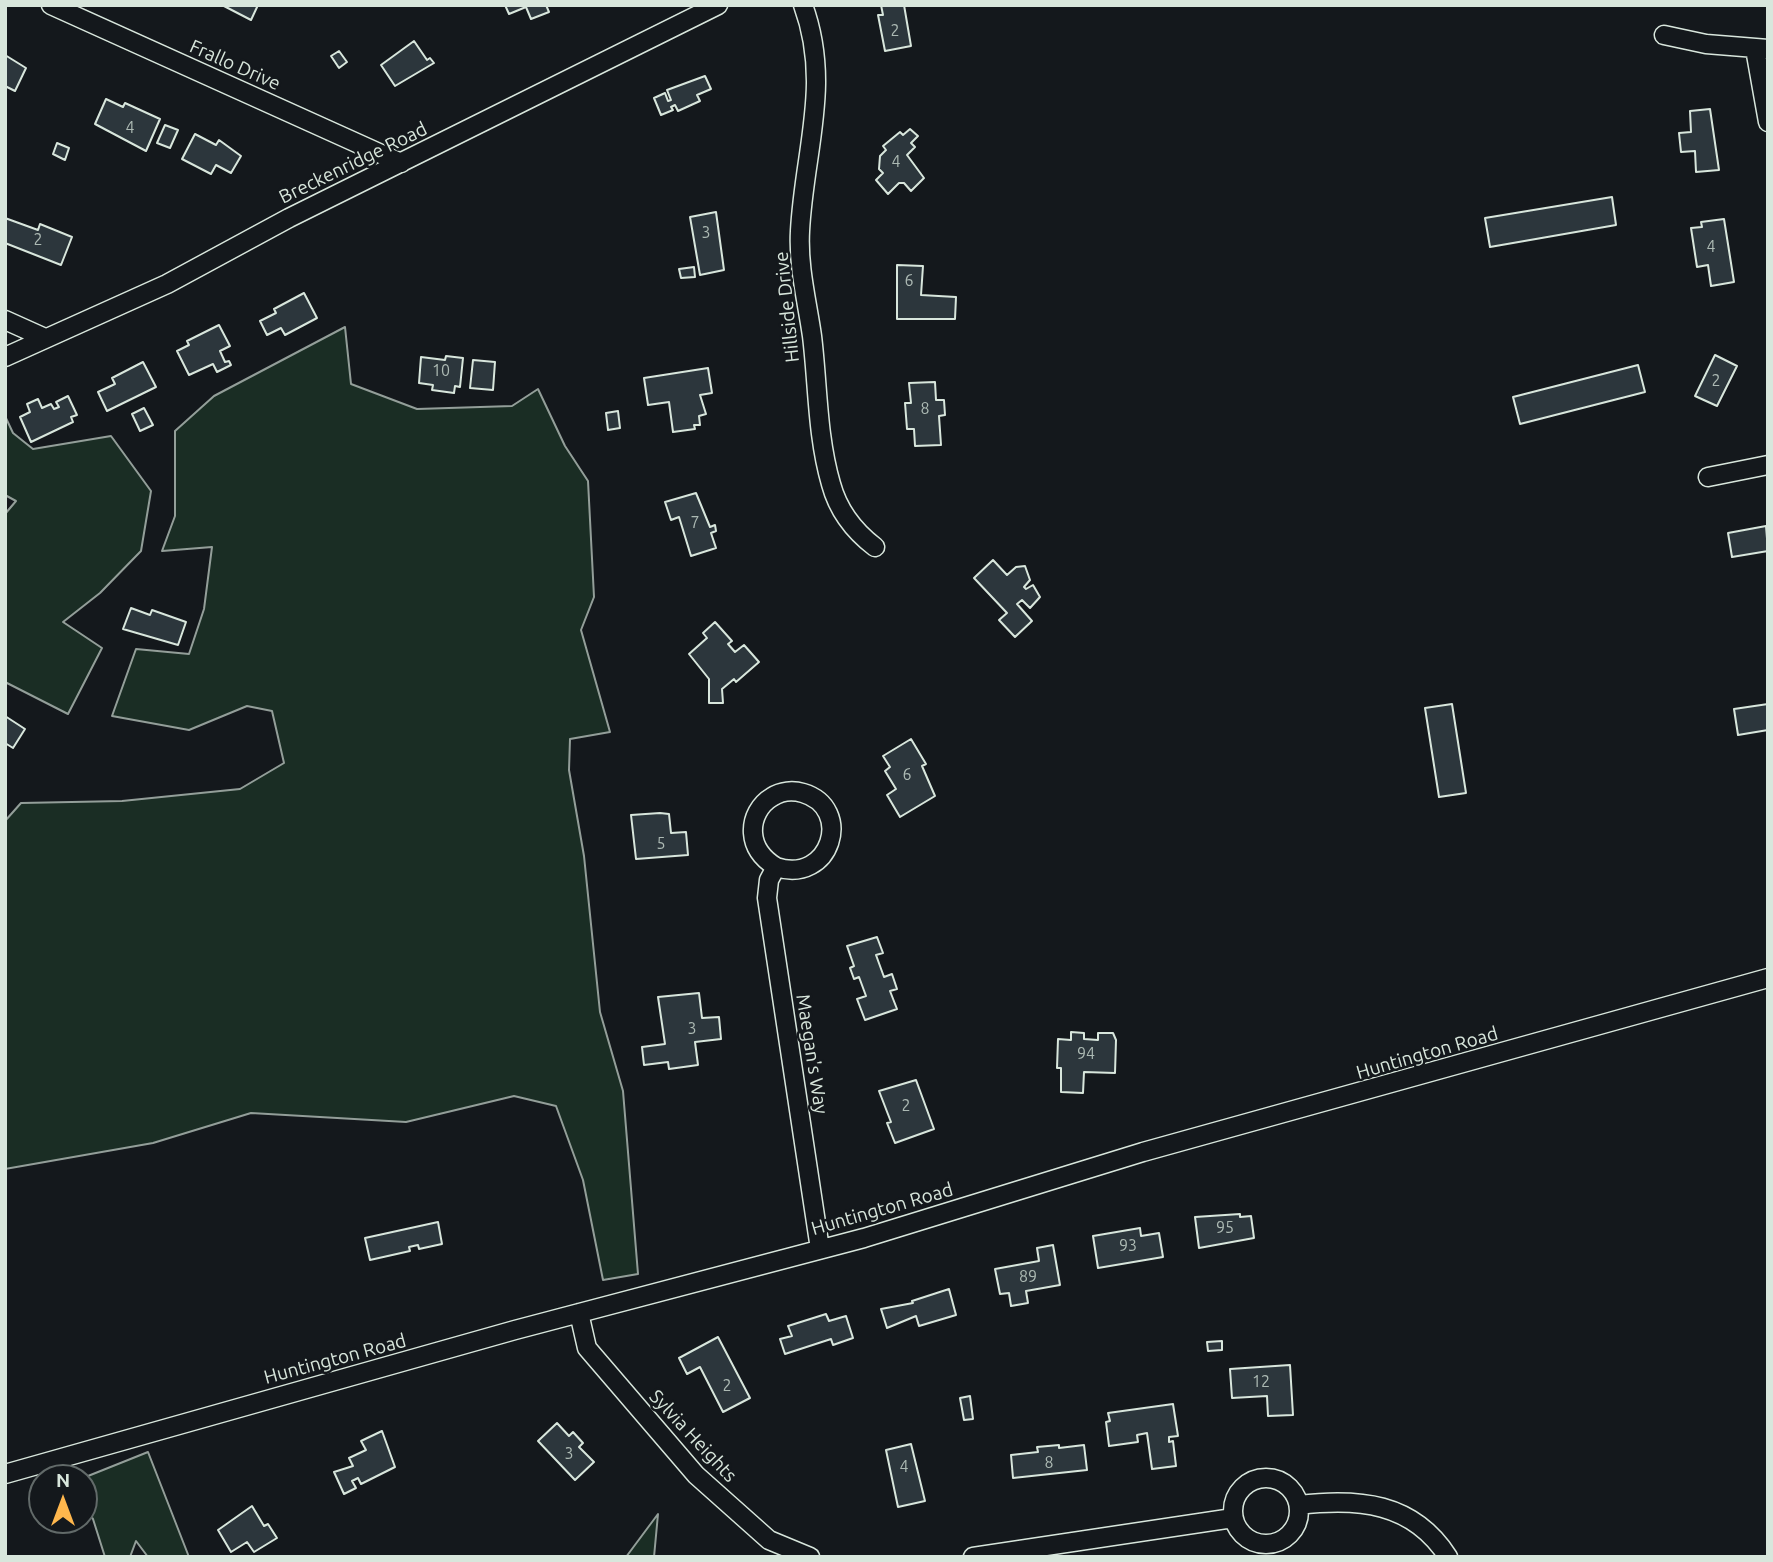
<!DOCTYPE html>
<style>
body{margin:0}
#map{position:relative;width:1773px;height:1562px;overflow:hidden;background:#14181c;font-family:Ubuntu,sans-serif}
canvas{display:block}
.frame{position:absolute;inset:0;border:7px solid #d8e6dc;pointer-events:none}
.north{position:absolute;left:28px;top:1464px;width:70px;height:70px;box-sizing:border-box;background:#14181c;border:2px solid #626a69;border-radius:50%;rotate:0deg;font-size:19px;font-weight:700;line-height:28px;text-align:center;color:#d8e6dc}
.north::after{content:'';display:block;margin:auto;width:24px;height:32px;background:#ffb74d;clip-path:polygon(50% 0,100% 100%,50% 72%,0 100%)}
</style>
<div id="map">
<canvas width="1773" height="1562"></canvas>
<div class="frame"></div>
<div class="north">N</div>
</div>
<script>
const ctx = document.querySelector('canvas').getContext('2d');
ctx.lineJoin = 'round';
function fill(path, color) { ctx.fillStyle = color; ctx.fill(path, 'evenodd'); }
function stroke(path, color, width, dash) { ctx.strokeStyle = color; ctx.lineWidth = width; ctx.lineCap = dash ? 'butt' : 'round'; ctx.setLineDash(dash || []); ctx.stroke(path); }
function drawText(font, color, halo, rows, align = 'center') {
  ctx.font = font + ' Ubuntu,sans-serif'; ctx.lineWidth = 5; ctx.setLineDash([]); ctx.textBaseline = 'middle'; ctx.strokeStyle = halo; ctx.fillStyle = color; for (const [text, x, y, turn = 0] of rows) {
    ctx.save(); ctx.translate(x, y); ctx.rotate((+turn || 0) * Math.PI / 180); ctx.textAlign = isNaN(turn) ? turn : align; if (halo) ctx.strokeText(text, 0, 0); ctx.fillText(text, 0, 0); ctx.restore();
  }
}
const green = new Path2D(`
 M345,327L351,384L417,409L512,406L538,389L565,446L588,481L594,597L581,630L610,732L570,739L569,770L584,856L600,1012L623,1091L638,1274L603,1280L583,1180L556,1106L514,1096L406,1122L251,1113L153,1143L5,1169V821L21,803L122,801L240,789L284,763L272,711L247,706L189,730L112,716L136,649L189,654L204,609L212,547L162,551L175,516V431L214,396Z
 M5,416L13,433L33,449L111,436L151,491L141,551L100,593L63,622L102,648L68,714L5,682V514L16,501L5,495Z
 M148,1452L189,1557H148L136,1541L130,1557H105L93,1519L84,1508L83,1478Z
 M658,1514L654,1557H626Z`);
fill(green, '#1a2d24');
stroke(green, '#939e99', 2);
const building = new Path2D(`
 M222,5H258L251,20Z
 M505,5H546L549,12L531,19L526,7L509,14Z
 M881,5H904L911,46L885,51L878,15H883Z
 M414,41L427,60L430,58L434,63L395,86L381,65Z
 M339,51L347,62L339,68L331,56Z
 M5,55L26,68L15,91L5,86Z
 M705,76L711,89L697,95L700,101L678,111L675,105L671,107L673,110L661,115L654,98L665,93L668,101L671,100L667,90Z
 M106,99L123,107L125,103L160,119L146,151L95,124Z
 M1710,109L1719,170L1696,172L1695,151L1681,152L1679,133L1691,132L1690,111Z
 M165,125L178,130L170,148L157,143Z
 M910,129L918,136L911,143L915,147L907,155L924,178L911,191L904,183H899L888,194L876,180L883,173L879,169L880,156L886,150L883,146L900,132L903,135Z
 M195,134L216,145L219,140L241,156L231,173L216,165L211,174L182,159Z
 M57,143L69,148L65,160L53,154Z
 M1612,197L1616,225L1490,247L1485,218Z
 M716,212L724,270L700,275L690,217Z
 M5,218L38,230L40,224L72,237L61,265L5,243Z
 M1724,219L1734,282L1711,286L1708,265L1697,267L1691,228L1702,227L1701,222Z
 M897,265L923,266L921,295L956,297L955,319H897Z
 M694,267L695,277L681,278L679,269Z
 M304,293L317,318L285,335L281,328L267,335L260,321L276,313L274,309Z
 M219,325L230,346L220,351L225,362L229,361L231,365L217,372L213,364L189,375L177,351L189,345L187,341Z
 M1715,355L1737,366L1717,406L1695,396Z
 M446,356L463,358L460,387L455,386L454,393L432,390L433,385L419,383L421,357L445,360Z
 M473,360L495,362L493,390L470,388Z
 M143,362L156,387L107,411L98,392L115,384L112,378Z
 M1638,365L1645,392L1520,424L1513,397Z
 M708,368L712,393L700,395L706,414L699,416L700,425H694L695,429L673,432L669,402L648,405L644,378Z
 M935,382L936,400H944L945,415L939,416L941,445L915,446L914,429H907L905,403H911L909,383Z
 M68,396L77,415L71,417L73,422L31,442L20,417L30,412L27,404L38,399L42,408L51,404L54,409L59,407L56,402Z
 M144,408L153,425L140,431L132,414Z
 M618,411L620,428L608,430L606,413Z
 M696,493L710,527L715,525L716,531L711,533L716,548L691,556L679,517L671,520L665,502Z
 M1766,526L1768,551L1732,557L1728,533Z
 M993,560L1007,575L1016,567L1025,566L1030,580L1024,587L1026,589L1033,585L1040,597L1030,608L1022,600L1017,604L1032,621L1015,637L999,620L1007,613L974,578Z
 M131,608L150,615L152,610L186,622L178,645L123,629Z
 M715,622L732,641L728,644L735,652L744,645L759,662L736,682L734,679L722,689L723,703H709V679L689,654L707,638L703,633Z
 M1452,704L1466,793L1439,797L1425,708Z
 M1768,704V730L1738,735L1734,709Z
 M5,716L25,729L13,748L5,743Z
 M911,739L926,764L922,766L935,796L900,817L887,795L896,789L885,771L890,767L883,756Z
 M660,813L669,814L671,833L686,832L688,855L636,859L631,815Z
 M877,937L883,953L876,955L884,977L892,974L897,989L890,991L897,1009L865,1020L857,999L866,996L859,977L854,979L850,968L854,966L847,946Z
 M699,993L702,1018L719,1017L721,1039L695,1042L698,1065L669,1069L668,1062L644,1065L642,1047L665,1044L658,997Z
 M1071,1032L1084,1033V1039L1098,1040V1033H1113L1116,1040L1115,1073L1084,1072L1083,1093L1061,1092V1068H1057L1058,1039L1071,1040Z
 M916,1080L934,1129L895,1143L887,1123L891,1122L879,1091Z
 M1240,1214V1217L1251,1216L1254,1238L1199,1248L1195,1217Z
 M438,1222L442,1244L419,1249L418,1245L409,1247L410,1251L370,1260L365,1238Z
 M1140,1228L1141,1236L1159,1233L1163,1257L1098,1268L1093,1236Z
 M1053,1245L1060,1285L1026,1291L1028,1303L1011,1306L1009,1293L1000,1294L995,1269L1039,1261L1037,1248Z
 M949,1289L956,1315L919,1326L916,1316L887,1328L881,1309L913,1303L912,1301Z
 M826,1314L829,1321L846,1316L853,1338L833,1345L831,1339L785,1354L780,1339L792,1336L788,1326Z
 M718,1337L750,1398L723,1412L700,1367L687,1374L679,1358Z
 M1222,1341V1350L1208,1351L1207,1342Z
 M1290,1365L1293,1415L1268,1416L1267,1396L1232,1398L1230,1369Z
 M970,1396L973,1419L964,1420L960,1398Z
 M1173,1404L1178,1436L1169,1437V1442L1173,1441L1176,1466L1152,1469L1147,1433L1137,1435L1138,1442L1109,1446L1106,1422L1110,1421L1108,1413Z
 M557,1423L569,1436L573,1432L583,1443L579,1447L594,1462L575,1480L538,1441Z
 M382,1431L395,1467L361,1484L358,1478L352,1481L356,1488L344,1494L334,1472L353,1466L349,1458L366,1450L361,1441Z
 M911,1444L925,1501L898,1507L886,1450Z
 M1059,1445V1448L1084,1445L1087,1470L1013,1478L1011,1455L1038,1452L1037,1447Z
 M252,1506L264,1526L268,1524L277,1538L254,1552L247,1542L231,1552L218,1530Z`);
fill(building, '#2c363c');
stroke(building, '#d8e6dc', 2);
const street = new Path2D(`
 M51,5L401,163
 M803,5C832,84 804,151 800,231C798,267 807,301 812,336C818,385 817,436 831,484C838,510 854,531 875,547
 M1664,35L1706,44L1768,49
 M1755,49L1768,122
 M5,320L45,338
 M5,357L167,284L289,218L718,5
 M1708,477L1768,465
 M776,867C831,885 854,808 803,793C793,790 781,791 772,797C760,804 752,818 753,833C754,849 763,859 776,867L769,880L767,898L820,1249
 M579,1313L587,1348L696,1475L769,1540L810,1557
 M5,1474L515,1330L864,1238L1143,1152L1768,978
 M1233 1511a33 33 0 1 1 66 0a33 33 0 1 1-66 0Z
 M1299,1505C1358,1498 1413,1502 1448,1557
 M973,1557L1233,1518`);
stroke(street, '#d8e6dc', 21);
stroke(street, '#14181c', 18);
drawText('16px', '#adbab4', null, [
 ["2",895,31],
 ["4",130,128],
 ["4",896,162],
 ["3",706,233],
 ["2",38,240],
 ["4",1711,247],
 ["6",909,281],
 ["10",441,371],
 ["2",1716,381],
 ["8",925,409],
 ["7",695,523],
 ["6",907,775],
 ["5",661,844],
 ["3",692,1029],
 ["94",1086,1054],
 ["2",906,1106],
 ["95",1225,1228],
 ["93",1128,1246],
 ["89",1028,1277],
 ["12",1261,1382],
 ["2",727,1386],
 ["3",569,1454],
 ["8",1049,1463],
 ["4",904,1467]
]);
drawText('19px', '#d8e6dc', '#14181c', [
 ["Frallo Drive",235,65,24],
 ["Breckenridge Road",353,163,-26],
 ["Hillside Drive",787,307,-96],
 ["Huntington Road",1427,1053,-16],
 ["Maegan's Way",812,1054,81],
 ["Huntington Road",882,1209,-16],
 ["Huntington Road",335,1359,-15],
 ["Sylvia Heights",693,1436,47]
]);
</script>
